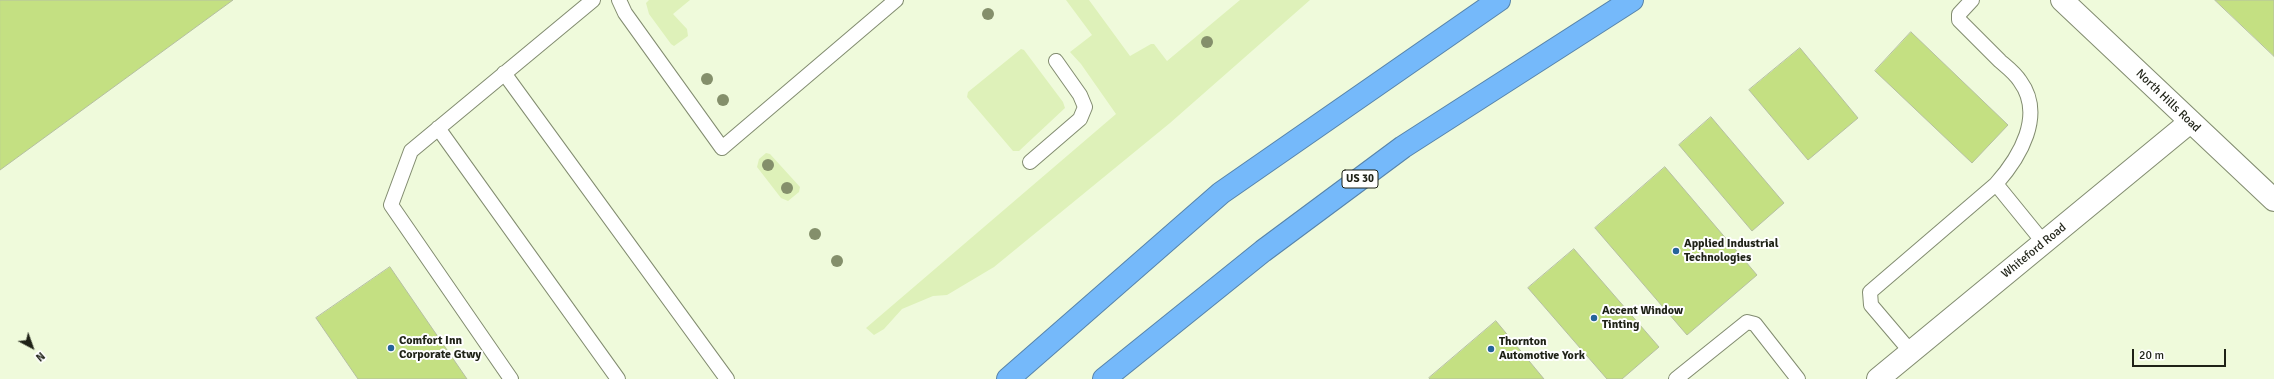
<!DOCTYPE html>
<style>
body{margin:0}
#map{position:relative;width:2274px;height:379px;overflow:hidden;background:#effadb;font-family:Signika,sans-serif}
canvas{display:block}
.north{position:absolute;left:12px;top:327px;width:40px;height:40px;-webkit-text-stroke:3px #fff;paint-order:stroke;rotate:139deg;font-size:11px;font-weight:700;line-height:16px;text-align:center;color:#1f2217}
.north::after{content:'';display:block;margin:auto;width:14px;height:18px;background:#1f2217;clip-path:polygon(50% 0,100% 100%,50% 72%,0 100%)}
.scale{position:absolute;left:2132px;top:349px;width:94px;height:18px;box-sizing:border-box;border:2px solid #1f2217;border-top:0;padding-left:5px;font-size:12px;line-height:14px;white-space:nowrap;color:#1f2217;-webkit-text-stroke:3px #fff;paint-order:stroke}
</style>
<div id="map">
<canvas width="2274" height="379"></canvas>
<div class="north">N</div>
<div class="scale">20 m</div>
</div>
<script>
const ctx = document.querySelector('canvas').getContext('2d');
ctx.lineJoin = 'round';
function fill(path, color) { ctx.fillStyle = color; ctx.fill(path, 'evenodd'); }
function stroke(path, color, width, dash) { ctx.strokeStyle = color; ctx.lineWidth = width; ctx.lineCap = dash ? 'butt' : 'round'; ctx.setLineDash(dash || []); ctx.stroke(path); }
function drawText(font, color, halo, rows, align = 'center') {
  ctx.font = font + ' Signika,sans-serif'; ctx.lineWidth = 4; ctx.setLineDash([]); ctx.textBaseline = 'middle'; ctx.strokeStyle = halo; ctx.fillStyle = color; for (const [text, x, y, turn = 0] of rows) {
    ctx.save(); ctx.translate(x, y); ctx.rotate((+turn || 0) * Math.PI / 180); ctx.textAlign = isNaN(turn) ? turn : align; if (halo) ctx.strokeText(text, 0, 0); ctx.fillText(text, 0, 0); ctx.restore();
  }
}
fill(new Path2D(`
 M649,0H690L673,14L687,29L688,36L674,46L671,44L649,14L646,3Z
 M1066,0H1089L1130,56L1151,44H1154L1167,61L1240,0H1310L1170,123L994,267L947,295L933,296L902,309L884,329L874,335L866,328L1116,114L1081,64L1070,52L1092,35Z
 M1021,49L1024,50L1063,102L1065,108L1019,151H1013L967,97L968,92Z
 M766,153L770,154L800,187L799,192L788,201L781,198L757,167L759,159Z`), '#def1b9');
const building = new Path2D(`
 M0,0H233L0,170Z
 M2215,0H2274V56Z
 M1911,32L2008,125L1972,163L1875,71Z
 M1800,48L1858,118L1808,160L1749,90Z
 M1711,117L1784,203L1752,231L1679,145Z
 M1665,167L1757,275L1687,335L1595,228Z
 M1574,249L1659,347L1622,379H1607L1528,288Z
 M390,267L467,379H358L316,318Z
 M1496,321L1544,379H1430L1429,378Z`);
fill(building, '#c4e082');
stroke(building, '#b5bfa1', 1);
const service = new Path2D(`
 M619,0L625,13L722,148L896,0
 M1972,0L1959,14V20C1973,34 1987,48 2000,61C2007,67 2015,73 2020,81C2045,115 2020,157 1996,184L2044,243
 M504,73L727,379
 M438,128L618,379
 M1030,162L1080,119L1085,107L1080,95L1056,61
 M1911,352L1871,305L1870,292L1996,184
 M511,379L391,205L411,151L593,0
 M1676,379L1747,322L1755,324L1798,379`);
const tertiary = new Path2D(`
 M2062,0L2274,200
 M1878,379L2190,122`);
const motorway = new Path2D(`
 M1008,379L1221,193L1499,0
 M1104,379L1263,251L1403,147L1632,0`);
stroke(service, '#828c70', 16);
stroke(tertiary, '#828c70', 24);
stroke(motorway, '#5784ab', 24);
stroke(service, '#fff', 14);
stroke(tertiary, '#fff', 22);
stroke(motorway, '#75b9fa', 22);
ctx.fillStyle = '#848f6b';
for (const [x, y] of [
 [988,14],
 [1207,42],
 [707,79],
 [723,100],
 [768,165],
 [787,188],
 [815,234],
 [837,261]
]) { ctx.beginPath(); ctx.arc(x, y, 6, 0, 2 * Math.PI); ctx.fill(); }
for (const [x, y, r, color] of [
 [1676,251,4,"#25649a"],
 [1594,318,4,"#25649a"],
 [391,348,4,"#25649a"],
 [1491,349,4,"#25649a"]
]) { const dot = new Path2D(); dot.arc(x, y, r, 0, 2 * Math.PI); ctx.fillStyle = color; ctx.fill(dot); stroke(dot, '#fff', 1.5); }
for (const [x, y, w] of [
 [1360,179,36]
]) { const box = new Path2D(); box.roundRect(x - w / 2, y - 9, w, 18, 3); ctx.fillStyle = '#fff'; ctx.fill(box); stroke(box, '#1f2217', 1); }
drawText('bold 11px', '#1f2217', null, [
 ["US 30",1360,179]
]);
drawText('12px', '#1f2217', '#fff', [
 ["North Hills Road",2168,101,44],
 ["Whiteford Road",2034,251,-39]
]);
drawText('bold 12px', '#1f2217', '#fff', [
 ["Applied Industrial",1684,244],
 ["Technologies",1684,258],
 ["Accent Window",1602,311],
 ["Tinting",1602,325],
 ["Comfort Inn",399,341],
 ["Corporate Gtwy",399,355],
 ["Thornton",1499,342],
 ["Automotive York",1499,356]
], 'left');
</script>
